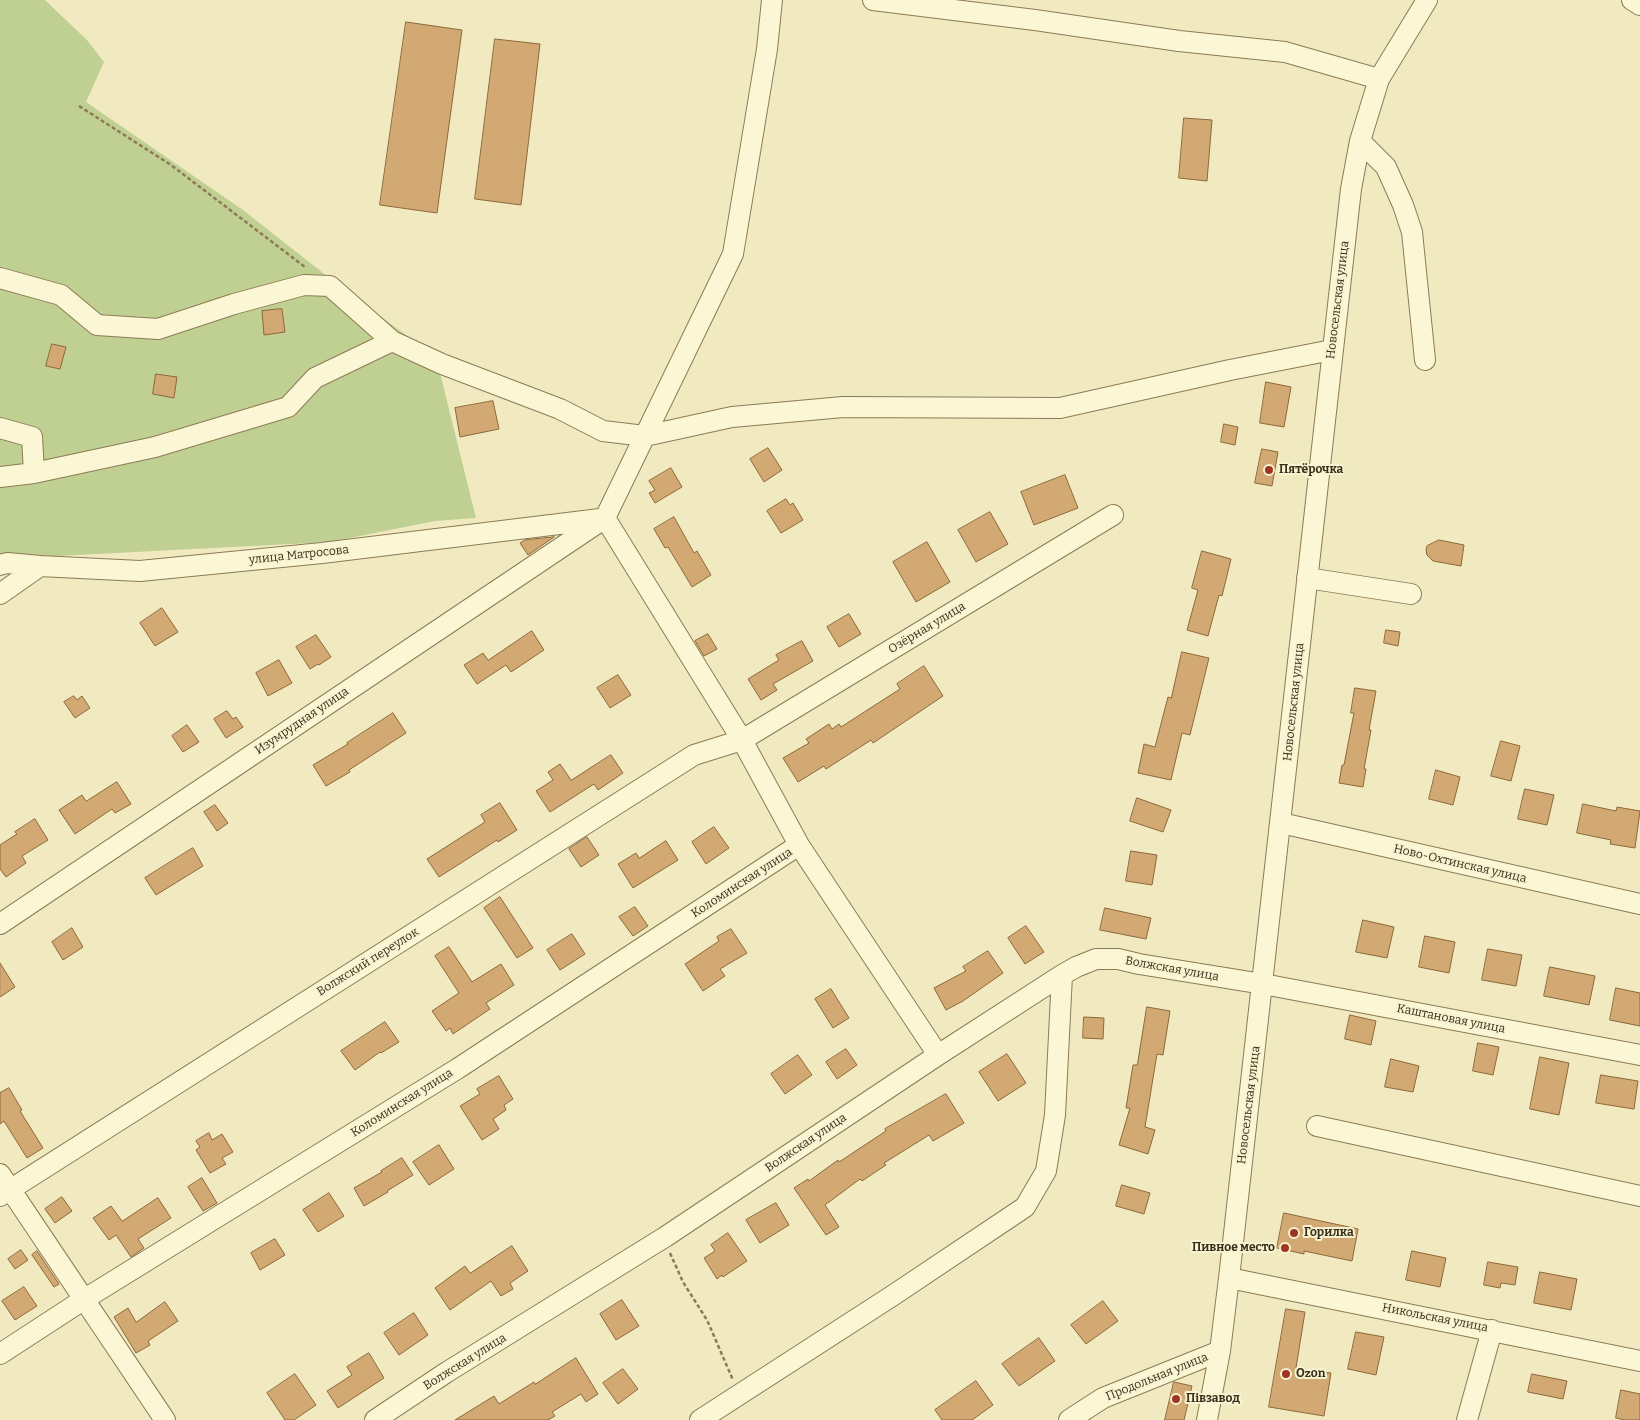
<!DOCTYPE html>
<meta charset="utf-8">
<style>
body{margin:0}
canvas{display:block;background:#f1eac0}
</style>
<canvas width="1640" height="1420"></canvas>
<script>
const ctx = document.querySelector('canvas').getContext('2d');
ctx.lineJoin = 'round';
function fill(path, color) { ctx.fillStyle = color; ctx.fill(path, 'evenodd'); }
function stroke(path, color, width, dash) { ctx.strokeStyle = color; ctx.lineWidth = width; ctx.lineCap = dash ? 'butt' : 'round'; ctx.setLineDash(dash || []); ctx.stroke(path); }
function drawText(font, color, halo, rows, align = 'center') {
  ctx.font = font + ' Bitter,serif'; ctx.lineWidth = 4; ctx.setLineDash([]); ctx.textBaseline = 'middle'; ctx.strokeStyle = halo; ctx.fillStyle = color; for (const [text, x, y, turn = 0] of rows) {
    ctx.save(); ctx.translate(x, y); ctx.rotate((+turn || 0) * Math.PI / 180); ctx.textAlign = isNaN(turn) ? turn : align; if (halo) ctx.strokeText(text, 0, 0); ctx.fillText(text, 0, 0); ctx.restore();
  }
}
fill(new Path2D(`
 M0,0H45L87,40L104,62L86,102L243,210L346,291L436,357L476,518L435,521L330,542L0,559Z`), '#c0d093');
const building = new Path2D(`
 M406,22L462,30L437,213L380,205Z
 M495,39L540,44L521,205L475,199Z
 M1184,118L1212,120L1207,181L1179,178Z
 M282,309L285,332L264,335L262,311Z
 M52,344L66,347L60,369L46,366Z
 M156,374L177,377L174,398L153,394Z
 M1266,382L1291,387L1284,427L1260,423Z
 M493,401L499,429L460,437L455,408Z
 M1224,424L1238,427L1235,445L1221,442Z
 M768,448L782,470L764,482L750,459Z
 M1262,449L1278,452L1272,486L1255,483Z
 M671,468L682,487L655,503L649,493L655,490L649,481Z
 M1065,475L1078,508L1034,525L1021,492Z
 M786,499L790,505L793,503L803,520L781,533L767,511Z
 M990,512L1008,544L976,562L958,530Z
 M674,517L694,553L697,551L711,575L692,587L668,547L665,548L654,529Z
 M554,537L528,555L520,543L525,540Z
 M1439,540L1464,545L1461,566L1433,561L1427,555L1426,550L1427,546Z
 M927,542L950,582L916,602L893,562Z
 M1202,551L1231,559L1222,596L1219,595L1208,636L1187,630L1198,590L1192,588Z
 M162,608L178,632L155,646L140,623Z
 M849,614L861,634L839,647L827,627Z
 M1386,630L1400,632L1398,646L1384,643Z
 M532,631L544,650L511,672L506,665L477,684L464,665L483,653L488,660Z
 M708,634L717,649L704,656L695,641Z
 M316,635L331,657L319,665L318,664L310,669L296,647Z
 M802,641L813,661L773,684L777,690L761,700L748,679L779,660L776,655Z
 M1182,652L1209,658L1190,735L1182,733L1171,780L1138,773L1144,744L1155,747L1168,697L1171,698Z
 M279,660L292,683L268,696L256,673Z
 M924,666L943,696L873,743L871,740L826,769L824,766L798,782L783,758L809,743L806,739L829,724L832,729L839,724L841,727L900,689L897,684Z
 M618,675L631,695L610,708L597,688Z
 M1355,688L1376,691L1369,730H1371L1364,769H1366L1363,787L1339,783L1342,765H1344L1354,713H1351Z
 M74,696L77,700L82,696L90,708L75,718L64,702Z
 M227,711L233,719L236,717L243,727L226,738L214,719Z
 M393,713L406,733L349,770L350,772L326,786L313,765L348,744L347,743Z
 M187,725L199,742L183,752L172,736Z
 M1501,741L1520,746L1511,781L1491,776Z
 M611,755L623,773L598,790L594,784L550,812L536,791L553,780L548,772L560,764L571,780Z
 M1436,770L1460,777L1453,805L1429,799Z
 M117,782L131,804L115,813L112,809L75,834L59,810L82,795L86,801Z
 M1525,789L1554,795L1547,825L1518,819Z
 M1137,798L1171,810L1163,832L1130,821Z
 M500,803L517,830L498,842L497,840L439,877L427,859L485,822L481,815Z
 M1583,804L1616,811L1617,807L1640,811L1635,848L1610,844L1611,840L1577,833Z
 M215,805L228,823L217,831L204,812Z
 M35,819L48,840L22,856L26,863L6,877L0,869V845L17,834L15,832Z
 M714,827L729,848L706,864L692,842Z
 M587,837L599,855L581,867L569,849Z
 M666,841L678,860L633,888L618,864L636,853L639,858Z
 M193,848L203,866L156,895L145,878Z
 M1131,851L1157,855L1152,885L1126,881Z
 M500,897L533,948L517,958L484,908Z
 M635,907L648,926L633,936L619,917Z
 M1105,908L1151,918L1146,939L1100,930Z
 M1363,920L1394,927L1387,958L1356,952Z
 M1026,926L1044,952L1025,964L1008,938Z
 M72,928L83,947L63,960L52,942Z
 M731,929L747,953L720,969L725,976L703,991L685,964L719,941L717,937Z
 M572,934L585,954L560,970L547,950Z
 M1425,936L1455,942L1449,973L1419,967Z
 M449,947L472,982L501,964L514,985L486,1003L490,1009L453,1034L450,1028L446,1031L432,1011L459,993L435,956Z
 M1488,949L1522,955L1516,986L1482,980Z
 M988,951L1003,973L963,1001L946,1010L934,988L966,971L963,967Z
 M0,963L15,987L0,997Z
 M1550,967L1595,976L1589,1005L1544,996Z
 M1616,988L1640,993V1026L1610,1020Z
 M831,989L849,1018L833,1028L815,999Z
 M1147,1007L1170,1011L1163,1055L1157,1054L1145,1127L1155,1130L1148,1154L1119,1145L1130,1108H1126L1133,1065H1137Z
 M1350,1015L1376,1021L1371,1045L1345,1039Z
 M1084,1017L1104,1018L1103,1039L1083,1038Z
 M385,1022L399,1042L381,1053L380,1052L355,1070L341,1051Z
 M1478,1043L1499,1047L1493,1075L1473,1071Z
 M846,1049L857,1065L837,1079L826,1062Z
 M1007,1054L1026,1083L998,1101L979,1072Z
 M798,1055L812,1075L785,1094L771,1074Z
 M1540,1057L1569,1063L1559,1115L1530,1109Z
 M1391,1059L1419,1066L1413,1092L1385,1087Z
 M1601,1075L1638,1081L1634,1109L1596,1103Z
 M499,1076L513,1099L504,1105L506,1110L493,1119L499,1129L482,1140L460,1106L480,1094L477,1089Z
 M9,1088L22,1110L20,1111L43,1148L27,1158L4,1121L0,1124V1093Z
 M946,1094L964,1123L933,1141L929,1135L884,1163L886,1165L862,1181L860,1179L825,1205L839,1227L826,1235L794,1188L808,1179L809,1181L838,1160L839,1162L886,1131L885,1129Z
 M209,1133L212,1140L222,1134L233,1152L222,1158L226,1164L210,1173L196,1150L200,1147L196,1141Z
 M439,1145L454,1169L429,1185L413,1162Z
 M402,1158L413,1175L387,1191L388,1192L364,1206L354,1188L382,1172L381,1171Z
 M202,1178L217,1203L203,1211L188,1187Z
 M1122,1185L1150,1193L1144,1214L1116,1206Z
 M329,1193L344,1216L318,1232L303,1210Z
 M62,1197L72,1211L55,1223L45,1209Z
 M158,1198L171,1218L138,1239L144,1248L131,1257L116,1235L109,1240L93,1218L111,1206L122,1221Z
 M776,1203L789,1225L760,1243L746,1220Z
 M1284,1213L1358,1229L1352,1261L1304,1251V1254L1277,1248Z
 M728,1233L747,1261L723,1277L722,1275L717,1279L704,1258L715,1251L711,1245Z
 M275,1239L285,1255L260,1270L251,1253Z
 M512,1246L528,1271L510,1283L513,1289L501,1296L491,1281L450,1310L435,1288L465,1266L470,1273Z
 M21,1250L28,1260L15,1269L8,1259Z
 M37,1251L59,1284L54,1287L32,1255Z
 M1412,1251L1446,1258L1440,1287L1406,1280Z
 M1488,1262L1518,1267L1515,1285L1501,1283L1500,1288L1484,1285Z
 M1540,1272L1577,1279L1571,1310L1534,1303Z
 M24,1287L37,1306L15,1320L2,1301Z
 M622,1300L639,1326L616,1340L600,1314Z
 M1103,1301L1118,1321L1086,1344L1071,1325Z
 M165,1302L178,1321L148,1341L150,1345L136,1353L114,1317L128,1308L136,1322Z
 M1286,1309L1305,1312L1296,1368L1331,1373L1324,1416L1269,1407Z
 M414,1313L428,1335L399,1355L384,1333Z
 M1356,1332L1384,1337L1376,1375L1348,1369Z
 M1039,1338L1055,1361L1019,1386L1002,1364Z
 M369,1353L384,1378L338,1408L327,1391L352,1375L347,1367Z
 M576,1358L598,1394L586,1402L581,1394L552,1412L555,1416L548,1420H455L494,1396L499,1404L534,1382L535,1384Z
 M623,1369L638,1389L618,1404L603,1383Z
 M295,1374L316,1405L294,1420H285L267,1393Z
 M1532,1374L1567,1381L1563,1399L1528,1392Z
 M976,1381L993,1405L972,1420H942L935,1410Z
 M1174,1382L1192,1386L1184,1420H1165Z
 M1621,1390L1640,1394V1420H1625L1616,1418Z`);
fill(building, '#d2a973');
stroke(building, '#8d683a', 1);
const minor = new Path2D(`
 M772,0L767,49L733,254L605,518L742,740L799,845L938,1055
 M873,0L1035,20L1179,41L1285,52L1379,79
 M1632,0L1640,5
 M1360,141L1386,167L1403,205L1412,232L1425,360
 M0,278L61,295L97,325L158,329L234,304L304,285L330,286L392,341
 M0,428L32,437L34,473
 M0,477L34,473L155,447L288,407L315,378L392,341L442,364L560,409L603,431L645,436L732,417L843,407L1060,408L1230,370L1332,350
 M0,565L7,563L40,566
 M1307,578L1411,594
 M0,594L40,566L140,571L322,553L600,519
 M1281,823L1640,904
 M0,924L605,518
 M1317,1126L1640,1196
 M0,1174L165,1420
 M0,1196L694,755L742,740L1113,515
 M1229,1278L1640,1361
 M0,1354L83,1300L457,1069L799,845
 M375,1420L447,1372L665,1237L938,1055L1062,975L1076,967L1096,959H1118L1139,964L1263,984L1640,1055
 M700,1420L892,1296L1025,1207L1046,1171L1055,1115L1062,975
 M1069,1420L1103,1398L1220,1351
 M1207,1420L1220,1351L1229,1278L1351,189L1360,141L1379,79L1427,0
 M1467,1420L1492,1330`);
stroke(minor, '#8c7b56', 22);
stroke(new Path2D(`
 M79,106L171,165L305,267
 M670,1253L683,1282L707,1320L733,1380`), '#8c7b56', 2.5, [4, 2.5]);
stroke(minor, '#fbf6d4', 20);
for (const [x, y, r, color] of [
 [1269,470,5,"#a03422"],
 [1294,1233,5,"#a03422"],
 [1285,1248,5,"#a03422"],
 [1286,1374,5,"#a03422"],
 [1176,1399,5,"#a03422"]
]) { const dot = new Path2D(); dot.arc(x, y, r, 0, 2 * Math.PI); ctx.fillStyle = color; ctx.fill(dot); stroke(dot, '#f8f3d0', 2); }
drawText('12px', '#3a2f1c', '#f8f3d0', [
 ["Новосельская улица",1338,300,-83],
 ["улица Матросова",299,555,-6],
 ["Озёрная улица",927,628,-31],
 ["Новосельская улица",1294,702,-84],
 ["Изумрудная улица",302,721,-34],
 ["Ново-Охтинская улица",1460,864,13],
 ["Коломинская улица",742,883,-33],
 ["Волжский переулок",368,962,-32],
 ["Волжская улица",1172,969,10],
 ["Каштановая улица",1451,1019,11],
 ["Коломинская улица",402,1103,-32],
 ["Новосельская улица",1249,1105,-83],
 ["Волжская улица",806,1143,-34],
 ["Никольская улица",1435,1318,11],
 ["Волжская улица",465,1362,-32],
 ["Продольная улица",1157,1377,-22]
]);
drawText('bold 12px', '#3a2f1c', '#f8f3d0', [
 ["Пятёрочка",1279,470],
 ["Горилка",1304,1233],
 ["Пивное место",1275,1248,"right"],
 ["Ozon",1296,1374],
 ["Пiвзавод",1186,1399]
], 'left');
</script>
